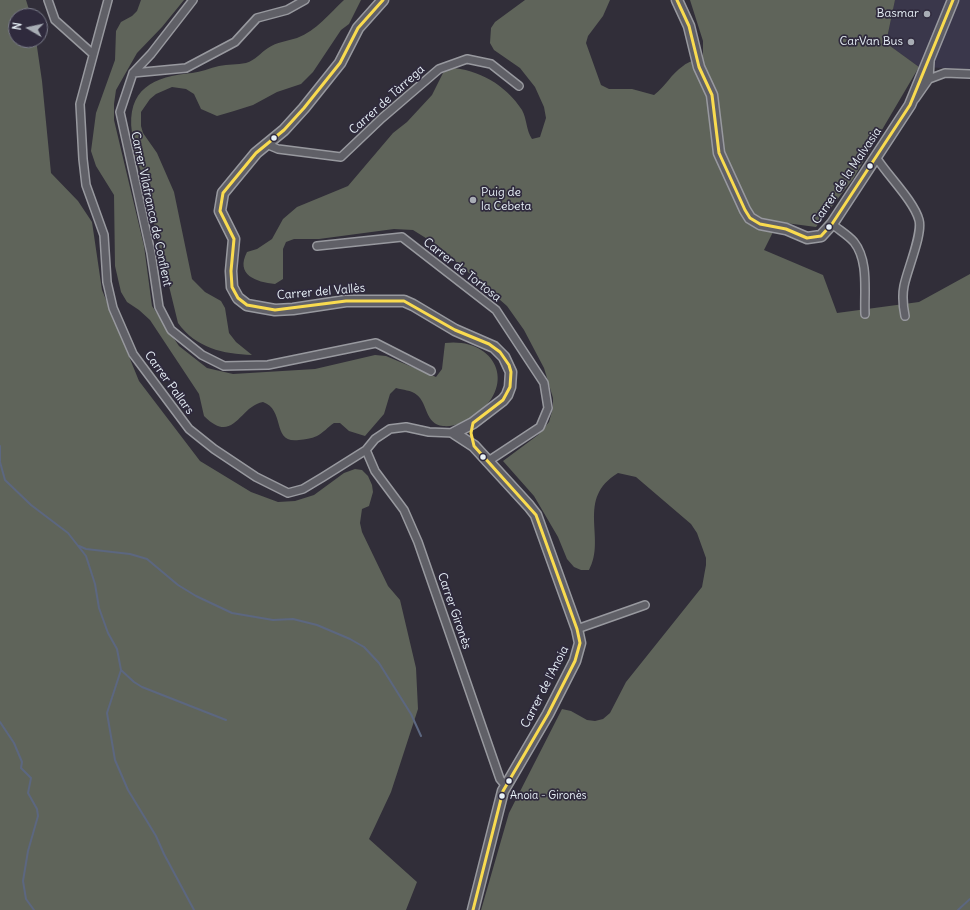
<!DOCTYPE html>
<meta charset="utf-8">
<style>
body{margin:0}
#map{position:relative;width:970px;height:910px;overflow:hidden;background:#312e39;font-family:Delius,sans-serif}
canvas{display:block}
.north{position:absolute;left:8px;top:8px;width:40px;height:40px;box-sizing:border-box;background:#2f2a3d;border:1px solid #797a88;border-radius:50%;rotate:279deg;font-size:11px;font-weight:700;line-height:16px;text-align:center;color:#e8f1f8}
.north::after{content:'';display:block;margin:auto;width:14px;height:18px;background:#a8adb5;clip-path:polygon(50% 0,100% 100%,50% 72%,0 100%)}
</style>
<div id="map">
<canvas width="970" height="910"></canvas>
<div class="north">N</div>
</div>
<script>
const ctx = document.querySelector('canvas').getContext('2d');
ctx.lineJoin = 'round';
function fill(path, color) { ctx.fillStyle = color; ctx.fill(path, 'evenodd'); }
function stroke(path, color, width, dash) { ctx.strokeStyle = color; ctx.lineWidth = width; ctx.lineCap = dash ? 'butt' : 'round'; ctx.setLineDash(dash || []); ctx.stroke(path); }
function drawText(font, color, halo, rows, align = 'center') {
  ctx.font = font + ' Delius,sans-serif'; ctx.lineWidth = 3.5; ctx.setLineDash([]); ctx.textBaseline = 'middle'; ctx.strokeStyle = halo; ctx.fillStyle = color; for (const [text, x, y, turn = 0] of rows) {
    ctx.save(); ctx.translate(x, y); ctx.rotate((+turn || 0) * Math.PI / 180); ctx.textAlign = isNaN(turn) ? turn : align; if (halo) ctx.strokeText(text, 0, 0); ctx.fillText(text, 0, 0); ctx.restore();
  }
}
fill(new Path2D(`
 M895,0H970V69L919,67L886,43Z`), '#3a374b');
fill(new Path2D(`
 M0,0H26L31,16H16V40H36L42,81L51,173L78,201L92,222L102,290L139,381L200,461L251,492L278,502L295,501L314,495L344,473L355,469L362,470L368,476L372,485L373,492L369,506L362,509L360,523L362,532L388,586L400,600L416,668L418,709L391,792L369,839L417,882L406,910H0Z
 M141,0H184L162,27L137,53L116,90L114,104V120L144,246L152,306L179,346L207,368L233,374L315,369L375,355L386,356L436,377L442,369L445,343C495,337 519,385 474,416C465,422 455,427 443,426C425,424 428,404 417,395C411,390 403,390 396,388L390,394L384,414L365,436L349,431L340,423H334C328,427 323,433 317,436C311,439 305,439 299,440C271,444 286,410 263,402C239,406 234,446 204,416L199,394L150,320L139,310L127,302L121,292L115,266L114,195L96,166L91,151L96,113L115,60L116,31L121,22L132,16L137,11Z
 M344,0H361L349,24L341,30L313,72L301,84L277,92L253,105L234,111L217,116L201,109L194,94L186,89L172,87L156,94L150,99L141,112V126L143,133L157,153L174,192L192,279L205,292L221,301L225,308L229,333L236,342L252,355C223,354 196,348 178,323L141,171C135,158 134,147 132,133C126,89 154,76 192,73C201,72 210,68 219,66C228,64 237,65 246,63C256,60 260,53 268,48C277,42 287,41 297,38C317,30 329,14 344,0Z
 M525,0H610L603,16L588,36L586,43L601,85L609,89H632L654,95C666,86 671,74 683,66C689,61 696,60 703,55V41L690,0H895L886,43L919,67L853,179L816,227L778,222L764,250L823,275L837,313L919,302L970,274V910H481L509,813L562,709L571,711L587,720L595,721L603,719L610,713L626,682L702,587L706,565V558L697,533L691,524L636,477L618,473C575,499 607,538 589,570H581L574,567L567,559L558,537L534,496L503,461L538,435L549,422L553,408V398L544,368L524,330L507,306L437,245L413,230L394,229L319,239H294L286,242L283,249V279L275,284C256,282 235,275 247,252L257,249L272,239L283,219L297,207L348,186L393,133L407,122L432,95L443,73L450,68C478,69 506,85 522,110C527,119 526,130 532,139L540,137L546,118L544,107L535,87L520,68L494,50L490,43L491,28L495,22Z`), '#5f645a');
stroke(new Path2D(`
 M0,446V461
 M0,462L5,480L31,505L68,533L86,556L95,584L99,608L108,633L117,649L121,670L134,682L142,687L226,720
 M79,546L86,549L130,554L147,559L178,585L196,596L232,613L273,620L293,619L317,625L350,639L364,647L379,663L411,714L421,736
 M121,670L107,713L115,760L128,790L156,836L164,854L194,910
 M0,722L14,743L22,762L21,768L31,778L28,793L37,809L38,816L28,851L23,881L26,899L34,910
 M958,910L970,899`), '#5c6780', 2);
const street = new Path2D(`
 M48,0L55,20L93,54
 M108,0L80,104L83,159L86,185L104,235L107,282L113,308L133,354L189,429L214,449L256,477L288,493L303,489L323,477L366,450L375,439L390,429L406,427L429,432L454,433
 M193,0L151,54L133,73L120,112L151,253L159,307L171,330L202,355L224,366L268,365L376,343L431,371
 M133,73L186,68L235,42L257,18L287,10L305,0
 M929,79L945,73L970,74
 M915,99L929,79L930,62
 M266,144L278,149L341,157L382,118L439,69L467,59L491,64L519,86
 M876,157C887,175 914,201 919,220C923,234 907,270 904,286C902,296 903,306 905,316
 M832,224C839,230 848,235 854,242C869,261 864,291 865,314
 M317,246L402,237L496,310L544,383L548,408L540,427L487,462
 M366,450L375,471L404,510L418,542L500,779L506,786
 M577,629L645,605`);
const secondary = new Path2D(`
 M383,0L358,28L340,63L304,108L284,130L256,153L223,193L220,211L234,239L231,271L232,287L238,298L247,305L275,310L293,309L346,301H404L413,305L455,330L494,347L504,357L511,372L510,387L507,395L503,400L473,423L454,433
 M677,0L689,26L699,67L712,95L719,153L745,210L750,218L760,224L786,229L807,238L821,236L832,224L910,105L953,0
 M454,433L474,446L529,506L536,515L577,629L580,643L575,661L548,714L503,791L473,910`);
stroke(street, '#98999f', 10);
stroke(secondary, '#98999f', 13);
stroke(street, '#606067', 7);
stroke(secondary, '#606067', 10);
stroke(new Path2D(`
 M383,0L358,28L340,63L304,108L284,130L256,153L223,193L220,211L234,239L231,271L232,287L238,298L247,305L275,310L346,301H404L455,330L489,344L500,352L509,365L511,372L510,387L503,400L473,423L471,433L474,446L536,515L577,629L580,643L575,661L548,714L503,791L473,910
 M677,0L689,26L699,67L712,95L719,153L745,210L750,218L760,224L786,229L807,238L821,236L832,224L910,105L953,0`), '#f9db4f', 3);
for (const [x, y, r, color] of [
 [927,14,4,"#a8adb5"],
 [911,42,4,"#a8adb5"],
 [274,138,3.5,"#e8f1f8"],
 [870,166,3.5,"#e8f1f8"],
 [473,200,4,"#a8adb5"],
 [829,227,3.5,"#e8f1f8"],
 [483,457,3.5,"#e8f1f8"],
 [509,781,3.5,"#e8f1f8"],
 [502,796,3.5,"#e8f1f8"]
]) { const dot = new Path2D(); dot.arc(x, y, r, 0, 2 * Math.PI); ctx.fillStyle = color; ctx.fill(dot); stroke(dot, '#2f2a3d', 1.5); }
drawText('11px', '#e8f1f8', '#2f2a3d', [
 ["Anoia - Gironès",510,796]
], 'left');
drawText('12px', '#e8f1f8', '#2f2a3d', [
 ["Basmar",919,14],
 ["CarVan Bus",903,42],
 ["Puig de",481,193,"left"],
 ["la Cebeta",481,207,"left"]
], 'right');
drawText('12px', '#e8f1f8', '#2f2a3d', [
 ["Carrer de Tàrrega",387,100,-42],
 ["Carrer de la Malvasia",847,176,-56],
 ["Carrer Vilafranca de Conflent",151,209,78],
 ["Carrer de Tortosa",462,270,38],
 ["Carrer del Vallès",321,292,-5],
 ["Carrer Pallars",169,383,54],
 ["Carrer Gironès",454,611,71],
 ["Carrer de l'Anoia",545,687,-63]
]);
</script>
